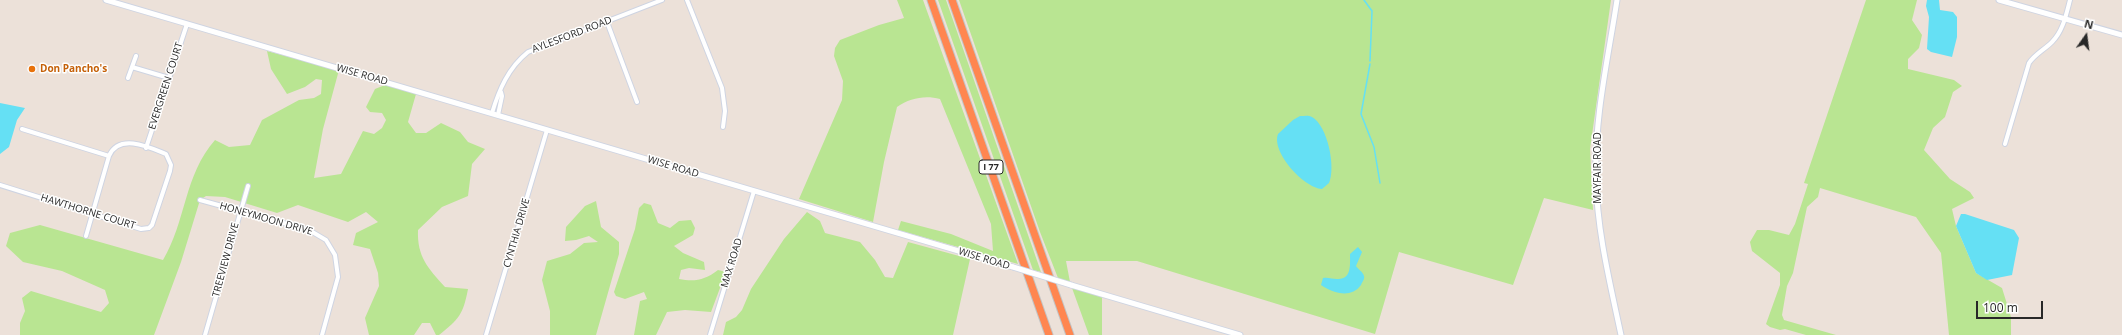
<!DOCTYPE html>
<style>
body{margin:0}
#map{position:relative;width:2122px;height:335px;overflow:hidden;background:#ece1d9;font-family:"Open Sans",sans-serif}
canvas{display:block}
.north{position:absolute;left:2066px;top:16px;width:40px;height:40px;-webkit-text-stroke:3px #fff;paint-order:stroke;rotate:14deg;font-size:11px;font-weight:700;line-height:16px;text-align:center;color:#282828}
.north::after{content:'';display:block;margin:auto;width:14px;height:18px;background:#282828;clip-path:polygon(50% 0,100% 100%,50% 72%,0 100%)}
.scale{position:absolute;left:1976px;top:301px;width:67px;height:18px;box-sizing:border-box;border:2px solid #282828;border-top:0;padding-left:5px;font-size:12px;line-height:14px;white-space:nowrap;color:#282828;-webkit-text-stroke:3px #fff;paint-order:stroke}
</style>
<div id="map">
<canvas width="2122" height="335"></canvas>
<div class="north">N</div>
<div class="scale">100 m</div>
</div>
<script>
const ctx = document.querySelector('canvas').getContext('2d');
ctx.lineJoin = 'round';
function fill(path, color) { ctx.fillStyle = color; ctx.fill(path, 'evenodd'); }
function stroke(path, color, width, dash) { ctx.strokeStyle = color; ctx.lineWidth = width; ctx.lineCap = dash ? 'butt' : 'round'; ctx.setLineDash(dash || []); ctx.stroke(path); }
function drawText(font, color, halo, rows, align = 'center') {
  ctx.font = font + ' "Open Sans",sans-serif'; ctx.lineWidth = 3; ctx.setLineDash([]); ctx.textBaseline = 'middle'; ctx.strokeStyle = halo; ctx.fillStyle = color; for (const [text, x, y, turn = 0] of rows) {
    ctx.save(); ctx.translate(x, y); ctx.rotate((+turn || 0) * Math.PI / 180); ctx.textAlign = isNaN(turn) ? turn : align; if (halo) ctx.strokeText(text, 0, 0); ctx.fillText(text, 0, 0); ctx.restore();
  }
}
fill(new Path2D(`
 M897,0H923L1018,264L898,230L901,221L951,234L993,251L991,224L940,99C925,95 910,98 897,107L884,162L873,222L799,199L842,100L843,81L834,56L835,48L840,40L879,25L904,18Z
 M938,0H946L1041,272L1033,270Z
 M959,0H1611L1590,149L1593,210L1544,198L1513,285L1399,252L1375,334L1137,261H1066L1070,282L1058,278L1040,232Z
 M1866,0H1917L1912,20L1922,35L1919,48L1908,59V69L1954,80L1962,86L1953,92L1945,117L1933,128L1924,150L1950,179L1970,192L1974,198L1952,209L1956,226L1976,273L2002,288L2011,317V335H1949L1941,253L1916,217L1820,188L1818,197L1807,207L1793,273L1787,286L1782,315L1784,320L1836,335H1806L1785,329L1780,330L1770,327L1766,324L1780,285V273L1752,251L1750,242L1757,230H1769L1789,235L1795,224L1808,184L1804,183Z
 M267,51L339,70L323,129L314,178L341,174L363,131L374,134L382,128L386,120L382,113L370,112L366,107L375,89L385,85L416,94L408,122L416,133H426L441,123L460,132L468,142L485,149L472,164L468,196L442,207L418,230C417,257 428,268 445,287L468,289C463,315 459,319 439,335H436L430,323H422L414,335H369L365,318L379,286L378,273L370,249L353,245L356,233L378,222L366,212L348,222L298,205L277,213L225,197L206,196L200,200L181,262L154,335H20V323L25,311L22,298L31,291L101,312L109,303L105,290L62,271L23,262L6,246L10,233L40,225L163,260C186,222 184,175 215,140L229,147L250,145L262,120L299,100L314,98L321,94L322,80L316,79L305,87L287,94L271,69Z
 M596,201L601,227L619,242V254L596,335H550V311L542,280L547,261L570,254L584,243L598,242L589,236L576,240L565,241L566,227L585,206Z
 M644,203L651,205L658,223L670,228L679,221L691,220L695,228L693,235L674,246L683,253L704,262L705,270L689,268L681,270L679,279C695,282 705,280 718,270L726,272L711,312L685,310L667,312L656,335H634L640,301L647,299L644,292L625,299L616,296L614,292L635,229L639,208Z
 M807,212L820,221L825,233L860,242L875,260L885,277L893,278L908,242L970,259L953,335H723L726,322L736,317L742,310L751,289L784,239Z
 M1072,288L1102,297V335H1089Z`), '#b9e592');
fill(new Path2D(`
 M1927,0H1939L1940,10L1953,12L1957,17V37L1952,57L1931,52L1927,49L1929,17L1926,6Z
 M0,103L25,108L17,120L9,147L0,154Z
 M1300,116C1304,116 1309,115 1312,117C1328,126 1336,168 1329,183L1322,189C1304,188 1271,152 1278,134L1293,120Z
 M1965,214L2014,230L2019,238L2012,275L1987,280L1976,273L1956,226L1961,214Z
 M1358,247L1362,252L1356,266C1358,269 1363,272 1364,276C1365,279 1362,282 1361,285C1351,299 1333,293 1321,285L1323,278C1328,277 1332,279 1337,279C1352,280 1350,264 1350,254Z`), '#65e0f4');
stroke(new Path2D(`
 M1364,0L1372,11L1370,61
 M1370,64L1361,114L1374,147L1380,183`), '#65e0f4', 1.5);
const minor = new Path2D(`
 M687,0L722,88L725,111L723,127
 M607,22L637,102
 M136,56L132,67L169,78
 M128,78L132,67
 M492,113C499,90 508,68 528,52L662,0
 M498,115L502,96L501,92
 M22,129L109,156
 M2005,144L2029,63C2035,54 2044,50 2052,42C2063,31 2066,15 2070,0
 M146,148L187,24
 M0,185L141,229L149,228L152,225L170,171L171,165L166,154C149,147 119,133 109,156L86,236
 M200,200L309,230L326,240L335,255L338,277L322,335
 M205,335L248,186
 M486,335L547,130
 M710,335L754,191`);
const tertiary = new Path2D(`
 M106,0L1013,267
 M1617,0C1608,59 1594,119 1596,179C1597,231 1610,283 1621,335
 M1999,0L2122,35
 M1071,285L1240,335`);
const motorway = new Path2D(`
 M931,0L1049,335
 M952,0L1070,335`);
stroke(minor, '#ced4e2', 6);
stroke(tertiary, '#ced4e2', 7);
stroke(motorway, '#c3c3c3', 9);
stroke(minor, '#fff', 4);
stroke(tertiary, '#fff', 5);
stroke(motorway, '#ff8650', 7);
const tertiaryBridge = new Path2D(`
 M1013,267L1071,285`);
stroke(tertiaryBridge, '#ced4e2', 7, []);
stroke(tertiaryBridge, '#fff', 5);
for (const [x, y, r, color] of [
 [32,69,4,"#e8710a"]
]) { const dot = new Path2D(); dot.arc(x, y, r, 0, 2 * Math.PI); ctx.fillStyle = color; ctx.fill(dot); stroke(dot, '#fff', 1.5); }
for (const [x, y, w] of [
 [991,167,24]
]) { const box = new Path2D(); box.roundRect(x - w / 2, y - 7, w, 14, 3); ctx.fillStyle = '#fff'; ctx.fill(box); stroke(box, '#282828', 1); }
drawText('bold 9px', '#282828', null, [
 ["I 77",991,167]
]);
drawText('10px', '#282828', '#fff', [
 ["AYLESFORD ROAD",572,35,-21],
 ["WISE ROAD",362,75,16],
 ["EVERGREEN COURT",166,86,-72],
 ["WISE ROAD",673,167,17],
 ["MAYFAIR ROAD",1598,168,-90],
 ["HAWTHORNE COURT",88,212,17],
 ["HONEYMOON DRIVE",266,219,16],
 ["CYNTHIA DRIVE",517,233,-74],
 ["WISE ROAD",984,259,17],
 ["TREEVIEW DRIVE",226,260,-75],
 ["MAX ROAD",732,263,-73]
]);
drawText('bold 10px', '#c56008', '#fff', [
 ["Don Pancho's",40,69]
], 'left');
</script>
